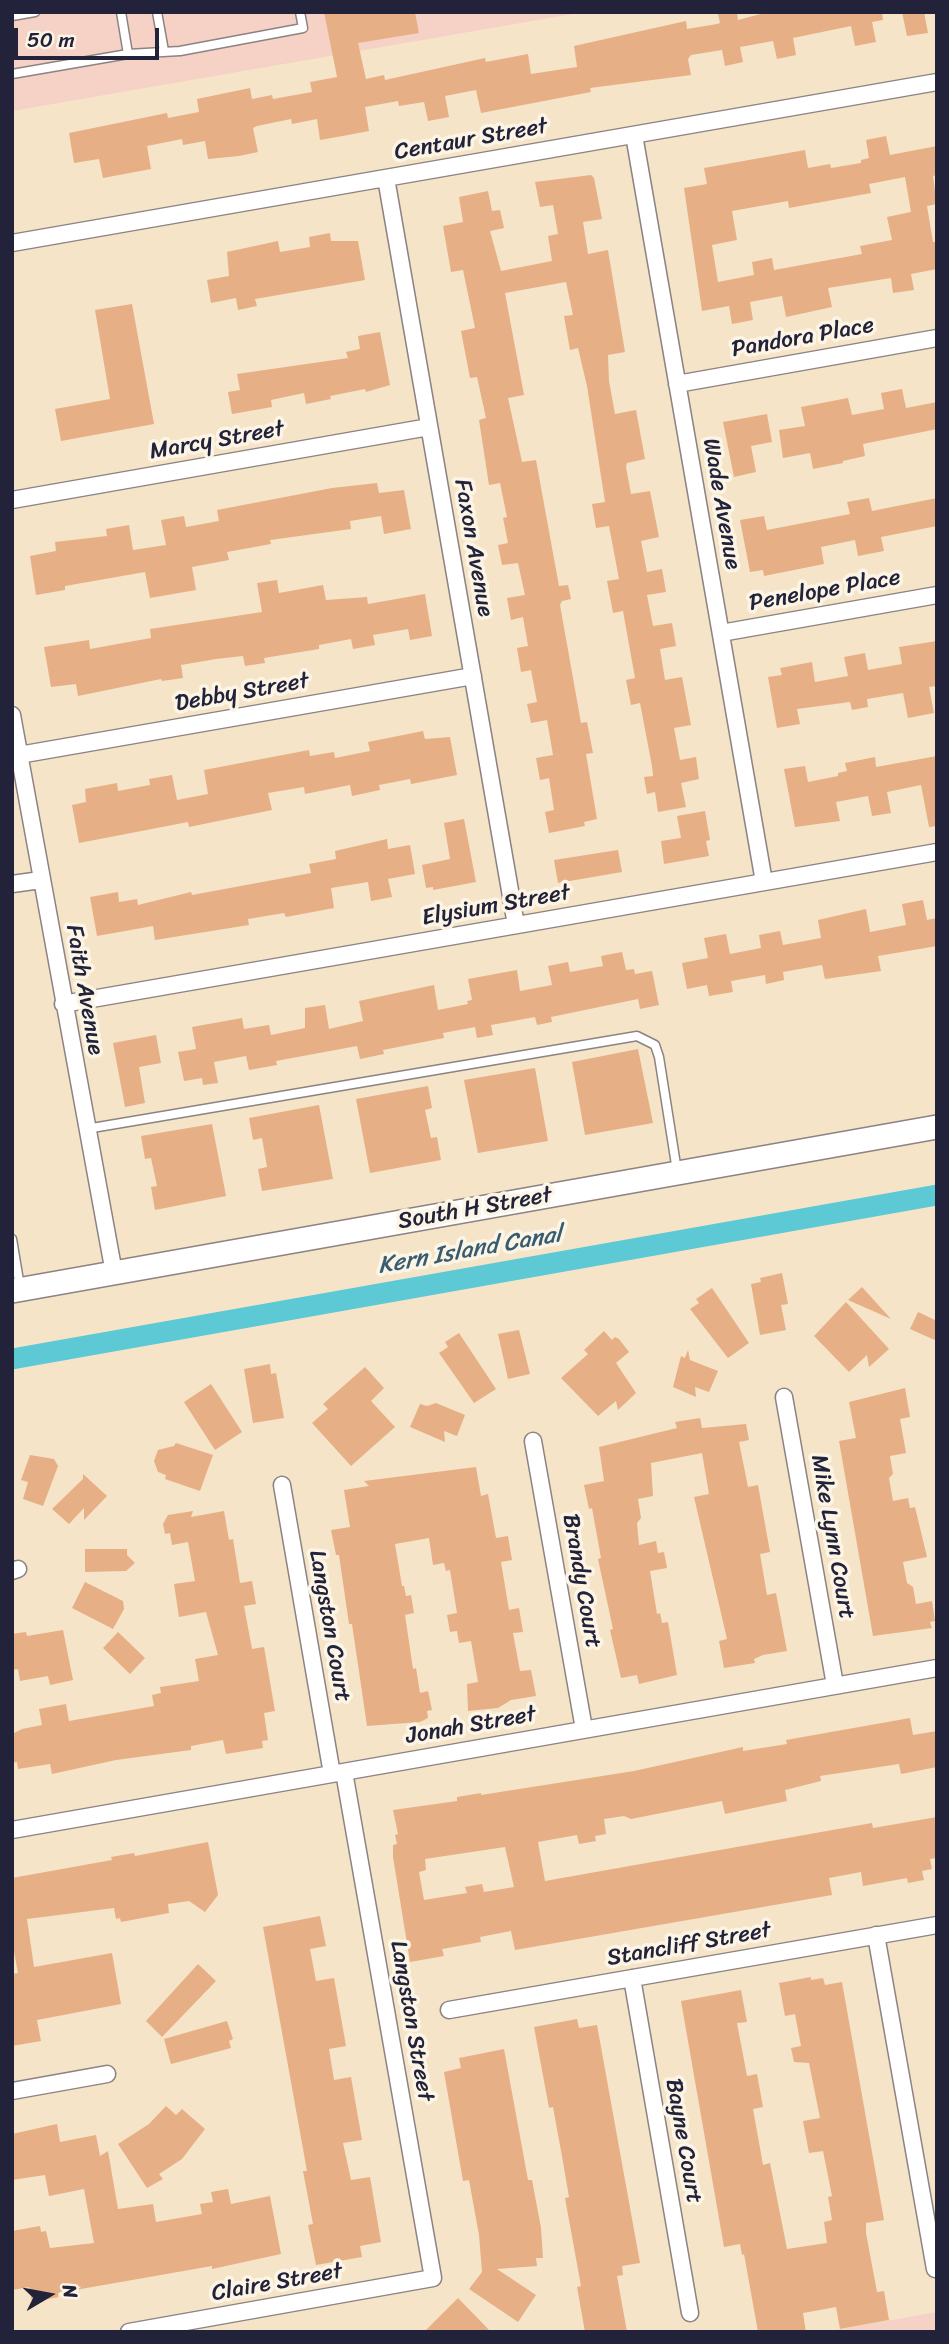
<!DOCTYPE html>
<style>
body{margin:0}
#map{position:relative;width:949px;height:2344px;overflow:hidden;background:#f5e4c8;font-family:Sriracha,sans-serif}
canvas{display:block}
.frame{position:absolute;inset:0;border:14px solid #22223b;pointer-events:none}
.north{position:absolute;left:14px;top:2260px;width:70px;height:70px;-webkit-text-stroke:5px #fcf5e5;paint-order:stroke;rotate:80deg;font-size:19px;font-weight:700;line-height:28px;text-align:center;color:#22223b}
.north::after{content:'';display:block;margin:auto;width:24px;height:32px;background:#22223b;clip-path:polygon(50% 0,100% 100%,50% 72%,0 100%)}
.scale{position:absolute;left:14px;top:28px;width:145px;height:32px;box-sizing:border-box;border:4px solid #22223b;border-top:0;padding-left:9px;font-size:21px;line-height:24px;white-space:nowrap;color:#22223b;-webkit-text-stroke:5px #fcf5e5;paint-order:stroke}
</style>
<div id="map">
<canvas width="949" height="2344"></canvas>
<div class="frame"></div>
<div class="north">N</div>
<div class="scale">50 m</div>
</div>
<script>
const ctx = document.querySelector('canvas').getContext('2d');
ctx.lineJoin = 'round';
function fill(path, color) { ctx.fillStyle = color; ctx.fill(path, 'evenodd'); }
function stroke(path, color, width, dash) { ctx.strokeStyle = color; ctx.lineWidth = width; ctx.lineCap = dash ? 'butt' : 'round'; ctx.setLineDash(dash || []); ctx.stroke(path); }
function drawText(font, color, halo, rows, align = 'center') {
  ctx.font = font + ' Sriracha,sans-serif'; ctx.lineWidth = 7; ctx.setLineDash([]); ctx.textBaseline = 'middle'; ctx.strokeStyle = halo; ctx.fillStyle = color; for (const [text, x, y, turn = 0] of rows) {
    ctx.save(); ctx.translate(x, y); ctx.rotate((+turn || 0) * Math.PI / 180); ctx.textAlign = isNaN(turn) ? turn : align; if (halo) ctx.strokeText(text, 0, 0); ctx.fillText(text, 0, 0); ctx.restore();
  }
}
fill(new Path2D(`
 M12,12H584L12,111Z
 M937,2312V2332H825Z`), '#f6d1c5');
stroke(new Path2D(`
 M12,1359L937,1195`), '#5dc9d5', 21);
fill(new Path2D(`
 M324,12H415L419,33L358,43L366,79L384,75L385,80L485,58L486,62L528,54L531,74L577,67L574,46L686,21L687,29L717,24L720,23L718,14L726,12H737L738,20L768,12H882L883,20L872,22L876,42L855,46L851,26L793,38L796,55L777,59L773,41L740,47L743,62L725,66L722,50L691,55L688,59L691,75L590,88L591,92L481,113L476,90L445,96L449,117L428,121L424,102L399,106L398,101L365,107L369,131L348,135L320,140L317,119L292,124L291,119L257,126L253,128L258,152L239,156L208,159L205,141L183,145L182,139L147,146L151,169L103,178L99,159L74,163L69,133L167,113L168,118L199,112L197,99L250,88L252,99L272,95L273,99L312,92L310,82L337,77Z
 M902,12H924L928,33L907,36Z
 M886,136L890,155L937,146V175L933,176L937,204L927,206L933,242H937V269L911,274L914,290L893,293L891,278L828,288L832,307L786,317L782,296L750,302L753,320L732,324L729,306L702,311L684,188L707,184L704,168L805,150L808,168L830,164L831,168L861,163V160L869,158L866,140ZM905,177L911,212L887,217L892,240L860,246L862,254L774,270L772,258L752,262L754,275L718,282L712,245L737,240L732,211L788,201L789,208L871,193L869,184Z
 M591,175L594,178L602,219L583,222L588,254L608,250L625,352L608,355L609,381L615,414L636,410L645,459L627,463L626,467L631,494L650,491L659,537L641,541L647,572L662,569L666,592L647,595L653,626L672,623L676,646L660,649L665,680L682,677L691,725L674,728L680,760L696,757L699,779L681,783L686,807L658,812L655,792L647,794L644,777L653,776L652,766L640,703L631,705L626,680L635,678L623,611L613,613L607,581L619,579L609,526L596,528L592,504L605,502L587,386L578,348L570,350L564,316L573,315L566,282L505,293L524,395L508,398L522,462L536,460L559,586L568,585L571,599L562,601L560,605L581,723L587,722L593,753L586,754L597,819L584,822L585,826L549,833L545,812L554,810L549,778L540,780L536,758L553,755L547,720L531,723L527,704L537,702L531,670L521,672L517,648L528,646L523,617L511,620L507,598L525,595L518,563L502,565L498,545L508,543L503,518L507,517L500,483L489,485L479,420L486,418L477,377L470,378L461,331L475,328L463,270L451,272L443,226L463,222L459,197L488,191L492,211L500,210L504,228L490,231L501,271L552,261L548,236L558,234L553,205L540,207L535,182Z
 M330,233L331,241H358L365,280L255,299L257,306L238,310L236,298L211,303L207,280L229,276L227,252L278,241L280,252L310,247L309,237Z
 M132,304L154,424L61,441L55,409L110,399L95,310Z
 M380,332L390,385L366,392L365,389L330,396L331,399L306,404L304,393L271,400L272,407L232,414L228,392L240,390L237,374L348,358L346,352L360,349L358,336Z
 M902,389L906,408L937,402V429L863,444L865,456L843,461V463L813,469L810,453L783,458L779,430L805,426L801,407L848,398L852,415L884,409L881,393Z
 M767,414L772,442L751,446L756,472L734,477L723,422Z
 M377,483L379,493L404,490L411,529L384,534L381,516L350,521L351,529L270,540L271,544L227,552L229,560L192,567L196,590L150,598L145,572L65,586V590L36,595L30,556L56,551L55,542L107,536L106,529L129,525L133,550L166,545L161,520L184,516L186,527L219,521L217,510L332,488Z
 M869,498L872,511L937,498V526L881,537L884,551L858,556L855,540L821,547L824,564L764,576L763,570L750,572L740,520L764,516L767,530L850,514L847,502Z
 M277,580L279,593L323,585L326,600L367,597L368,604L425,594L432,636L410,640L408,629L373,635L375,645L353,649L351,639L319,645V649L264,658L265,663L245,666L243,656L216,659L181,665L183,678L162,681L161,679L78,696L76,684L51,687L44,647L89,640L90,649L151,638L150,629L262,612L257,583Z
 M937,641V686L929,687L934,713L908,718L903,693L867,699L868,707L852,710L850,702L797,709L800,724L777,728L768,677L782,675L780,668L812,662L815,682L848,676L844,657L865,653L868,670L902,664L899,647Z
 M423,731L425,739L450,737L457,775L411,784L410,779L379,785L380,790L352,796L350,785L305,794L304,787L268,793L272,810L189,827L188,822L79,843L72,805L86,802L85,789L117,783L118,791L150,785L149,779L172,775L177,800L208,794L204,770L309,750L310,756L334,752L335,758L370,751L368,742Z
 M937,756V826L929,827L921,785L887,792L891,813L872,816L868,796L836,802L840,821L795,827L784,769L805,766L808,782L838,776V773L847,771L845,763L875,757L876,767Z
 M705,811L710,840L706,841L709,856L664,864L661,841L681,838L677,816Z
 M464,819L476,882L433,890V887L426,888L422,865L450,859L444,823Z
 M387,839L388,849L410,845L415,874L388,879L392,897L371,901L368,882L331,888L334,908L286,917L284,913L248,919L249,925L155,940L153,926L97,936L90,897L118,892L119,902L137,899L138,905L191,892L192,895L311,873L309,864L336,859L335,851Z
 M618,850L622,872L558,883L554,860Z
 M923,900L927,920L937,918V946L878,956L881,971L825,979L822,965L783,972L784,980L766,984L765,975L731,981L733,992L709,996L707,985L687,989L682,963L708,958L704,938L726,934L730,954L761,948L759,935L780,931L783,945L821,938L818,920L866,909L870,932L906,925L902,904Z
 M622,952L626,970L634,969L635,974L652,971L659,1005L640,1009L638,999L551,1017L552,1022L537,1025L535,1017L491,1025L493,1035L477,1038L475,1027L443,1033L444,1038L383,1050L384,1054L360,1059L357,1046L276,1061L277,1065L249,1070L246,1056L214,1062L218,1083L203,1085L202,1078L184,1081L178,1052L196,1049L192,1027L242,1018L244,1029L269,1025L271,1035L305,1028V1008L325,1005L329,1029L363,1021L359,1001L434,985L438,1010L468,1004L467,1001L472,1000L468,979L517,970L520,991L552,985L548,966L568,962L570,972L603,966L601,956Z
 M156,1035L161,1063L139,1067L145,1103L125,1107L113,1043Z
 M638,1049L653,1123L585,1135L572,1062Z
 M535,1068L548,1141L478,1153L464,1080Z
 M428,1086L432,1108L425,1110L431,1138L437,1137L441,1160L370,1173L356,1099Z
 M319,1105L333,1179L262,1191L258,1169L267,1167L262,1138L253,1140L249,1118Z
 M212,1124L226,1196L155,1210L151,1187L157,1186L151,1158L145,1159L141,1136Z
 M782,1273L788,1304L781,1305L786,1330L760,1335L751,1284L761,1282L760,1278Z
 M862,1287L891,1319L848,1300Z
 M712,1288L749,1343L728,1358L690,1309L699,1303L696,1299Z
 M846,1302L889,1349L869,1367L867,1355L849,1372L814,1336Z
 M918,1312L937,1321V1341L910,1329Z
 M519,1330L530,1374L508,1379L498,1334Z
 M604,1331L612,1340L615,1337L619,1339L629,1352L616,1363L636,1393L618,1410L616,1401L598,1416L561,1378L588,1354L584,1350Z
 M459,1333L496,1389L474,1403L439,1353L448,1347L445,1342Z
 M688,1350L690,1360L718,1371L709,1392L695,1387L696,1397L673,1387L681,1356L685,1358Z
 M270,1364L271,1374L276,1373L284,1418L253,1423L244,1369Z
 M365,1367L384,1388L371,1401L395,1427L351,1466L312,1423L328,1409L323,1404Z
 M211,1384L242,1432L215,1450L184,1402Z
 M905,1388L910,1417L900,1419L906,1453L890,1456L893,1474L889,1478L893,1501L908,1498L910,1508L915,1507L927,1557L903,1562L907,1583L913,1587L916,1604L932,1601L935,1621L930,1622L932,1628L873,1636L839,1441L856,1438L849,1402Z
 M436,1403L465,1415L457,1436L444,1431L445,1442L410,1427L420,1404L427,1406Z
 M700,1418L702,1428L746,1424L749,1440L739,1442L748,1487L758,1485L770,1552L760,1554L767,1595L776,1593L787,1651L763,1655L754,1659L755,1663L724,1668L719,1641L727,1639L694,1497L709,1494L702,1453L651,1463L653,1496L638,1499L641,1518L637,1523L639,1545L656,1541L658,1553L664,1552L667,1568L650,1571L657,1614L660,1613L662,1623L668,1622L677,1675L639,1684L637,1675L621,1678L610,1630L613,1629L598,1559L601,1558L592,1508L589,1509L584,1485L604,1481L599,1447L677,1428L675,1422Z
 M176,1443L213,1455L200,1491L165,1479L166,1475L158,1472L154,1461L158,1450L174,1446Z
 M30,1455L54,1459L58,1466L43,1506L23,1499L28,1482L21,1480Z
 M476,1467L481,1496L488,1494L496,1538L508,1536L512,1560L501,1562L509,1610L519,1608L523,1632L513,1633L520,1671L531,1670L536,1696L511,1700L498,1708L468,1711L467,1684L478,1682L471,1641L459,1643L457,1631L450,1632L447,1615L457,1613L450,1570L446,1571L444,1563L433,1565L429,1538L395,1544L402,1586H404L406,1596L411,1595L414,1613L405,1615L413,1669L416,1668L420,1693L428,1691L432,1710L427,1711L428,1718L420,1722L367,1726L352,1624H349L339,1555H336L331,1530L350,1527L344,1490L369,1486L364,1481Z
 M83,1474L107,1496L84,1520V1508L69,1524L52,1509L83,1479Z
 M193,1511L191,1517L224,1511L229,1540L233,1539L240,1583L252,1581L256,1604L244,1606L252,1649L264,1647L275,1711L264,1713L268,1740L262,1741L263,1748L226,1754L223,1740L191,1746V1750L116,1760L52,1774L50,1764L18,1769L17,1762L12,1763V1734L22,1729L42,1725L39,1709L66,1704L69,1721L154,1706L152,1695L161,1693L160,1687L199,1681L195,1659L218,1655L206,1612L179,1617L174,1584L195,1581L188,1542L172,1545L170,1533L165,1534L163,1524L168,1515Z
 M85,1549H127V1555L135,1563L126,1571L85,1572Z
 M85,1582L123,1601L124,1609L113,1629L72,1608Z
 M63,1630L73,1680L50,1685L48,1676L20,1681L18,1669L12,1670V1634L26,1632L27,1636Z
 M118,1632L145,1658L130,1674L103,1648Z
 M910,1718L913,1735L937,1731V1767L901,1774L899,1764L820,1776L821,1781L785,1790L787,1801L725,1814L722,1801L631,1819L624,1816L604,1819L606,1834L595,1836L596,1841L579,1844L577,1835L538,1842L545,1881L872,1823L873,1828L937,1817V1858L930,1859L932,1869L922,1871L924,1880L908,1883L907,1878L863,1886L861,1872L829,1878L832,1895L515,1950L511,1931L480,1937L481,1942L442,1949L444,1956L410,1962L393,1857V1845L397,1844L395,1835L398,1834L393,1810L457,1801V1797L481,1793V1795L634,1771L743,1747V1751L787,1744L786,1740ZM505,1847L514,1887L484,1892L482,1884L465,1887L467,1893L424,1900L419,1872L426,1870L425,1859Z
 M208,1842L218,1895L205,1912L189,1901L168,1904L169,1913L121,1922L120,1918L116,1919L114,1908L27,1919L34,1967L112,1953L121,2004L37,2020L41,2041L12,2046V1974L18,1973L12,1941V1878L112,1860L111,1857L134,1853L135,1856Z
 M320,1916L326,1946L310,1949L316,1981L334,1978L346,2046L329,2049L334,2080L351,2077L362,2140L343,2143L351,2180L370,2177L381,2242L360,2246L362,2257L316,2265L308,2225L313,2224L303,2171H307L263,1927Z
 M198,1964L216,1981L162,2037L146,2021Z
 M811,1977V1980L823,1978L825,1985L842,1982L884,2220L866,2223V2233L877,2292L884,2291L889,2320L840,2329L836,2307L803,2313L806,2332H758L744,2254L742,2255L740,2244L724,2247L681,2001L741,1990L747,2022L737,2023L747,2076L757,2074L763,2107L753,2109L763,2165L770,2163L787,2249L827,2243L824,2222L832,2220L828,2197L832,2196L823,2151L809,2153L803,2121L820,2118L809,2063L794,2062L791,2048L801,2046L795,2014L785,2016L779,1983Z
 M577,2019L579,2028L597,2025L640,2263L622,2266L623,2275L617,2276L627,2332H585L577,2287L581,2286L565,2198L569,2197L563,2162L553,2107L549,2108L534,2027Z
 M227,2021L233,2039L229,2041L231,2048L171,2064L164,2039Z
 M504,2049L528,2180H532L541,2228L543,2258H536L537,2266L497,2269L536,2295L518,2322L469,2289L482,2272L479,2235L469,2180L463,2181L444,2072L461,2068L459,2058Z
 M166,2106L176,2115L182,2109L205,2129L182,2159L159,2174L163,2179L147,2188L118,2144L149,2124Z
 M57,2124L60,2142L96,2135L100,2156L108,2151L118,2209L153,2204L156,2222L202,2214L200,2204L213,2202L211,2192L228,2189L231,2204L270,2196L281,2254L212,2269V2266L58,2293L59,2297L32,2302L29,2287L12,2290V2231L40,2226L41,2232L46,2231L50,2248L94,2243L84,2189L49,2196L45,2175L12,2180V2134Z
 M458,2298L491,2332H424Z`), '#e7af86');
const lane = new Path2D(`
 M121,12L128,54
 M157,12L164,51
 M12,16L35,12
 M12,74L128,54L180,51L303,28L300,12
 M86,1129L637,1036L655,1045L659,1057L677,1171
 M12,1239L20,1287`);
const street = new Path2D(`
 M634,135L764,882
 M386,178L516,925
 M12,243L937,82
 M677,384L937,338
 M12,500L429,427
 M721,633L937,595
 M12,715L114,1273
 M19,755L473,676
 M12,884L41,880
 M63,1004L937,852
 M784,1397L835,1685
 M533,1441L584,1729
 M282,1485L332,1774
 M12,1571L18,1569
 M12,1830L937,1668
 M876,1935L935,2269
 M632,1978L690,2313
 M449,2010L937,1925
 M12,2091L107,2074
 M129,2332L433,2278L344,1772`);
const secondary = new Path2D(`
 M12,1291L937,1127`);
stroke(lane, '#8c8382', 11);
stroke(street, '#8c8382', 19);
stroke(secondary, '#8c8382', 26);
stroke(lane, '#fff', 8);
stroke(street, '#fff', 16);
stroke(secondary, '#fff', 23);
drawText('23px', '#22223b', '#fcf5e5', [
 ["Centaur Street",471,140,-10],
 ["Pandora Place",803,338,-10],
 ["Marcy Street",217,441,-10],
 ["Wade Avenue",721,504,80],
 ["Faxon Avenue",473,548,80],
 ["Penelope Place",825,591,-10],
 ["Debby Street",242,693,-10],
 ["Elysium Street",496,906,-10],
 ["Faith Avenue",84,990,80],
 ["South H Street",475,1209,-10],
 ["Mike Lynn Court",832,1537,80],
 ["Brandy Court",581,1581,80],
 ["Langston Court",329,1626,80],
 ["Jonah Street",471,1726,-10],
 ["Stancliff Street",689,1945,-10],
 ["Langston Street",411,2021,80],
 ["Bayne Court",683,2141,80],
 ["Claire Street",277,2283,-10]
]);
drawText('italic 24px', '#375c71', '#fcf5e5', [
 ["Kern Island Canal",470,1251,-10]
]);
</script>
